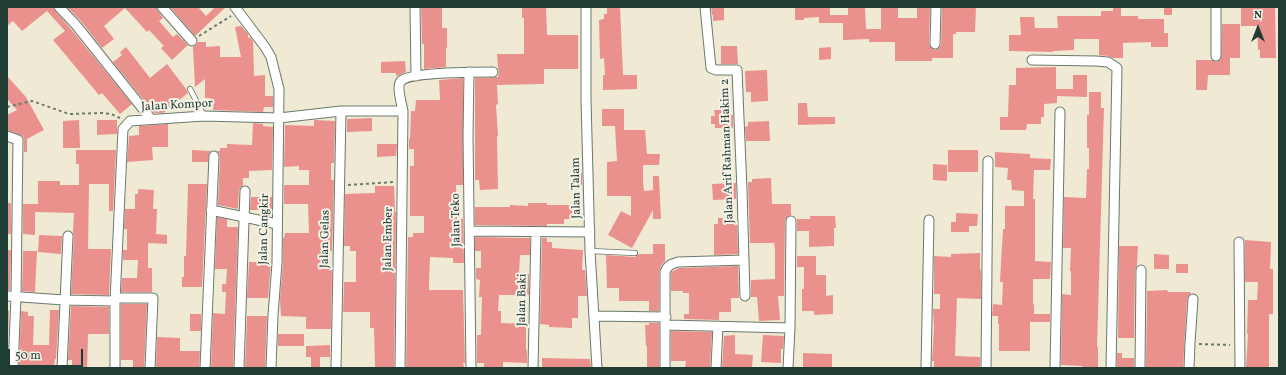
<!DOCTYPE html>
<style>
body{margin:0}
#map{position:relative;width:1286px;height:375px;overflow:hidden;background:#f0ead4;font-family:Vollkorn,serif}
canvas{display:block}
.frame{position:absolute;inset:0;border:8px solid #1f3d34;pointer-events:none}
.north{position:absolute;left:1238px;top:8px;width:40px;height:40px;-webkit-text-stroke:3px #f7f3e8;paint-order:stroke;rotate:0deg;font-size:11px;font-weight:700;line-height:16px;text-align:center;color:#1f3d34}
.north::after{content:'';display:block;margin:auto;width:14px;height:18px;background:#1f3d34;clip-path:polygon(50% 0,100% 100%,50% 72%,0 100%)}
.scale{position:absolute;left:8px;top:349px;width:75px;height:18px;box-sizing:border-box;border:2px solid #1f3d34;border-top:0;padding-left:5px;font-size:12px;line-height:14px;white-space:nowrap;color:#1f3d34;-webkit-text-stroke:3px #f7f3e8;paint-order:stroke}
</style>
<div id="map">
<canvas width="1286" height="375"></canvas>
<div class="frame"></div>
<div class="north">N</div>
<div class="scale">50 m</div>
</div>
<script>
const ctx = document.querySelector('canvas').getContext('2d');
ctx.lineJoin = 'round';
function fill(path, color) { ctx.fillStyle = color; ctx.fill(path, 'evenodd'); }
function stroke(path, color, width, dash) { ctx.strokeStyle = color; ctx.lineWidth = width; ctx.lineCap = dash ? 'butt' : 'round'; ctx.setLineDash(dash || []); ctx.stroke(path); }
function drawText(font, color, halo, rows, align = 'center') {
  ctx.font = font + ' Vollkorn,serif'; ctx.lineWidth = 4; ctx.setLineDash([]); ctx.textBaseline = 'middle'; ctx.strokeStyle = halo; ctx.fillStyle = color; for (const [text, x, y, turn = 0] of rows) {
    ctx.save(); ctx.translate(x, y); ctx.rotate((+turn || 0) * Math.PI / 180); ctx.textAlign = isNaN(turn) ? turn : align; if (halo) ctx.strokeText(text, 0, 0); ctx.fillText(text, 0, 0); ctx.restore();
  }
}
fill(new Path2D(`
 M7,7H53L55,11L71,29L132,104L120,114L102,93L99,95L53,40L65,31L47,11L22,31L13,21L7,26Z
 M67,7H156L158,11L163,18L159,21L173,37L177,34L188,45L172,60L161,48L164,46L149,30L147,32L125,8L104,26L114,39L102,48L81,21Z
 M170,7H198L206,16L215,7H226L195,36Z
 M421,7H442V28H447V48H446V67L424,69V44H422Z
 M522,7H546L547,35H578V69H544V84L497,85L498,104L496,105L498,136H497L498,189L480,190L479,180H475V78L498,77L499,72L498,68L497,54H524V18H522Z
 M607,7H620L623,75H637V89L603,90V75H605L604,58L600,59L599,20L604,19V14H607Z
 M711,7H724V20L713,21V15H712Z
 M795,7H830V15H848V7H865L866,29H881V7H898V18H917V7H930L929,44L932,49L935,50L938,49L941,45L942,7H976L975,32H956V34H953V58H932V61H895V42H869V39L843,40V23H819V17L804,18V20H795Z
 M1113,7H1121V16H1138V19H1164V33H1168V47H1151V42L1123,43V58H1113L1108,56L1099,55V39H1074V50L1053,51V52L1009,51V35H1021L1020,17H1034L1035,28H1058L1057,16H1101V11H1113Z
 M1164,7H1172V15H1164Z
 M1241,7H1275L1276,58H1260V50H1258L1257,26H1241Z
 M1222,24H1240V58H1230V75H1208L1207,90H1196V60H1212L1216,62L1221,59Z
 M241,26L248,34V38L250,37L253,41L254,76L265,75V96H273V107H264L263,112L213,110V103H210V98H205V79L195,87L193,47L196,45L198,42H206V47L220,46V57H241L235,27Z
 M721,46H737L738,64H721Z
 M126,47L150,78L167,64L186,89L188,93L163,113H154L113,62L122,55L120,52Z
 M831,47V59L819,60V48Z
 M405,61L406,72L399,75L396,76V73H381V62Z
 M1056,67V89H1073V75H1087V97L1057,96V103L1044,104V117H1041V124H1027L1026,130H1000V117H1008L1009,85H1016V68Z
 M767,70L768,101L751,102V92H746L745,71Z
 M7,76L26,97L44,130L27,139V152H24V140L23,136L7,130V115L17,110L7,99Z
 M463,78V185H456L457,219H463L464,263H453V258L430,257L429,282V290H463L465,363H463L464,367L406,368L408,237H413V233H424V216H410V166H414V149H409V139H410L411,111H415L416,100H440L439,80Z
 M1089,92H1101V108H1104L1097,347H1098V368H1082V366L1061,365L1062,294L1071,295V271H1070L1071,248H1063L1064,197L1086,198L1087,169H1089V148H1087V115H1089Z
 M798,103H807L808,117H835V124L798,125Z
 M602,109H624V130H645L647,154H660L659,165H643V181L644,191L653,190V176H659L661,219H653V210L632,248L608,235L621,211L631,216V196H607V162L617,161L615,126H602Z
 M714,110H724L725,115H733V128H715V124H711V116H715Z
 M372,118V131L347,132V119Z
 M79,120L80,148H63V121Z
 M97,120H117V134L97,135Z
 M314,120L335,121L334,163H331V180H334L332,251H330V266H332V272L331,329H306V317L281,316L280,299L283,263V238H284L285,233H309L308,204H284V185H309V170H299V166L284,167L285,125L314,126Z
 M769,121L770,141H746L745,127L748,126V122Z
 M253,123L263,124V126L273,127L272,170L249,171V178H243V185L240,188L239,190L238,209L218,205L220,156L219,153L217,151H220V148H227V144L252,145Z
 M168,124V147H152L153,160L127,162L129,136L139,135V126Z
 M377,144H397L396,156L377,157Z
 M76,150H116L113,211H109V184H89L88,249H111L109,295L71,294L74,236L73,233L74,213L35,212V235L23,234V204H38V181H60V185H79V164H76Z
 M192,150L211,151L209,153L208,162H192Z
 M948,150H978V172H948Z
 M995,152L1030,154V158L1051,159L1050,170H1034L1033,199H1035V261L1051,262L1050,279H1033V304L1034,305V314H1050V322H1030V351H999V324H998V316H992L993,304L1002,305L1003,282H1000L1003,229H1005V206H1024V191L1012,190L1011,180H1007L1008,168L995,167Z
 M933,164L947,165V181L933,180Z
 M574,173H582V185H575Z
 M771,178L772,204H791V215L786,218L785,221L784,296H778L780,320L759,321L757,297H751V280L775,279V249L774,243H750L748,182H752V179Z
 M736,183V199L713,200L712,184Z
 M188,184H207L202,287H182V277H184V256H186Z
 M375,186H394L395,212H396L394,368H375L374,328H370V312H343L344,282H356V251H350V246H344L345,194L375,193Z
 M138,189L154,190L153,209H157L156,234L167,235V244L148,243V268H152V292H121L122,278H137L138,260H123V250H127V229H124L125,209H135V194H138Z
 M251,197H272V210H250Z
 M7,203H11V234H7Z
 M528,203H547V205H579V219H564V224H547V226L475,225V207H510V205L528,206Z
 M956,213L978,214L977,226H969V232H951V222H956Z
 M810,216H835L836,228H834V246L809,247V231H797V219H810Z
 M217,217L227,219V227H238L233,368H211L213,313L225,314L226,292H222V284H226L227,269H215Z
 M718,218H729V224H737L738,254L714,255V224H718Z
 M39,235L62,236L61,254L38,252Z
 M475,237L530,238V255H520L519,274H529V295H499L498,311H501V323L526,324V350H527V363L503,362V368H484V363H477V335H481L482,297H479L480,280L476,279V268H481V251H475Z
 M542,238H547V242H552V248L583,250L582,270H585L587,296H578V318H572V328L549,327V325L540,324Z
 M1245,240L1271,242L1270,269H1273V314H1269V368H1246L1248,334H1247L1248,300H1257L1258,282H1245Z
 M653,244H665V261L661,266L659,272V311H649V301H619V288H607L606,255L635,257L639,254H653Z
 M1119,246H1138L1137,265L1135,270L1134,338H1118Z
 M7,250H11L10,290H7Z
 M23,251H37L35,292L22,291Z
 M980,253V270H981V299L957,298L955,356L980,357V368H934V361H932L934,328L933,309H940V294H934V256L951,257V254Z
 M1154,254L1169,255V269H1154Z
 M797,256H816V275H826V296L833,295V314L814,315V311H802V289H804V267H797Z
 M249,262H271L268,298H247Z
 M1176,264H1188V273H1176Z
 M738,266L739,298H731V312H719V320L684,319V314H689V293H683V291H671V273L673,271L679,268Z
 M1167,290L1168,292H1191L1187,299L1183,368H1146L1147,291Z
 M121,304H147L144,368H133V360H121Z
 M71,306L109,307V334H88L87,368H72V360H68Z
 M50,310H59L56,359H55L54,368H19L21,311L28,312V316H34L33,345H49Z
 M7,311H9L7,367Z
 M190,314H201V331H190Z
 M247,316H267L265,368H245Z
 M649,323H659V368H647V346H646L645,325H649Z
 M671,331L712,332L710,368H685L686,361H671Z
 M278,334H304V346H278Z
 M735,335V354L753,355L752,368H722L724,336Z
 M763,335L784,336L783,349H781V363L761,362Z
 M157,337L180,338V351H200L199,368H156Z
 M330,345V357H320V368H311V357H306V346Z
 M803,353L832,354V368H803Z
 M1117,353H1122V358H1134V368H1117Z
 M542,358L590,359L591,368H542Z`), '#ea918d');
const lane = new Path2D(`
 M190,89L204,116
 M590,251L635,253`);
const street = new Path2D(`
 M59,7L76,25L151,119
 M162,7L192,41
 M235,7L265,47L271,57L279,89L277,263L273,315L271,368
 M415,7L416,76
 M586,7V99L590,251L597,368
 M705,7L711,68L716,70H737L742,190L745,296
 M935,44L936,7
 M1216,56V7
 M1032,60L1096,61L1108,62L1117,68L1111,368
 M469,72L468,136L471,368
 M7,136L18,140L16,297L13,368
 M211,210L277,224
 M470,231L590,232
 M1239,242L1240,368
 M7,296L64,300L115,301
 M115,298H153L150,368
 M594,316L666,317
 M666,325L790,328
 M62,368L68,236
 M115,368V301L123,129L130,121L204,116L279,118L341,111H403
 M205,368L214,156
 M239,368L245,191
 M336,368L341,111
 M400,368L403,111C402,105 396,86 401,81C408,72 479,72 493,72
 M533,368L536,232
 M665,368V272C668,265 671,264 678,262L744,260
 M716,368L718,326
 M788,368L790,328L791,221
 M926,368L929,220
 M986,368L988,161
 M1055,368L1060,112
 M1140,368L1141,270
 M1189,368L1190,343L1193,299`);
stroke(lane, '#687a6c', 6);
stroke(street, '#687a6c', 11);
stroke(new Path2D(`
 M199,36L231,16
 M7,107L32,101L69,114L102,113L111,114L120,118
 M348,185L394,182
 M1199,344L1230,345`), '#687a6c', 2, [3, 3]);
stroke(lane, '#fff', 4.5);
stroke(street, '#fff', 9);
drawText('12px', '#1f3d34', '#f7f3e8', [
 ["Jalan Kompor",177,106,-3],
 ["Jalan Arif Rahman Hakim 2",728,151,-92],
 ["Jalan Talam",577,188,-91],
 ["Jalan Teko",457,220,-91],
 ["Jalan Cangkir",265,229,-89],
 ["Jalan Gelas",326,239,-89],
 ["Jalan Ember",389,239,-89],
 ["Jalan Baki",523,300,-89]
]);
</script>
